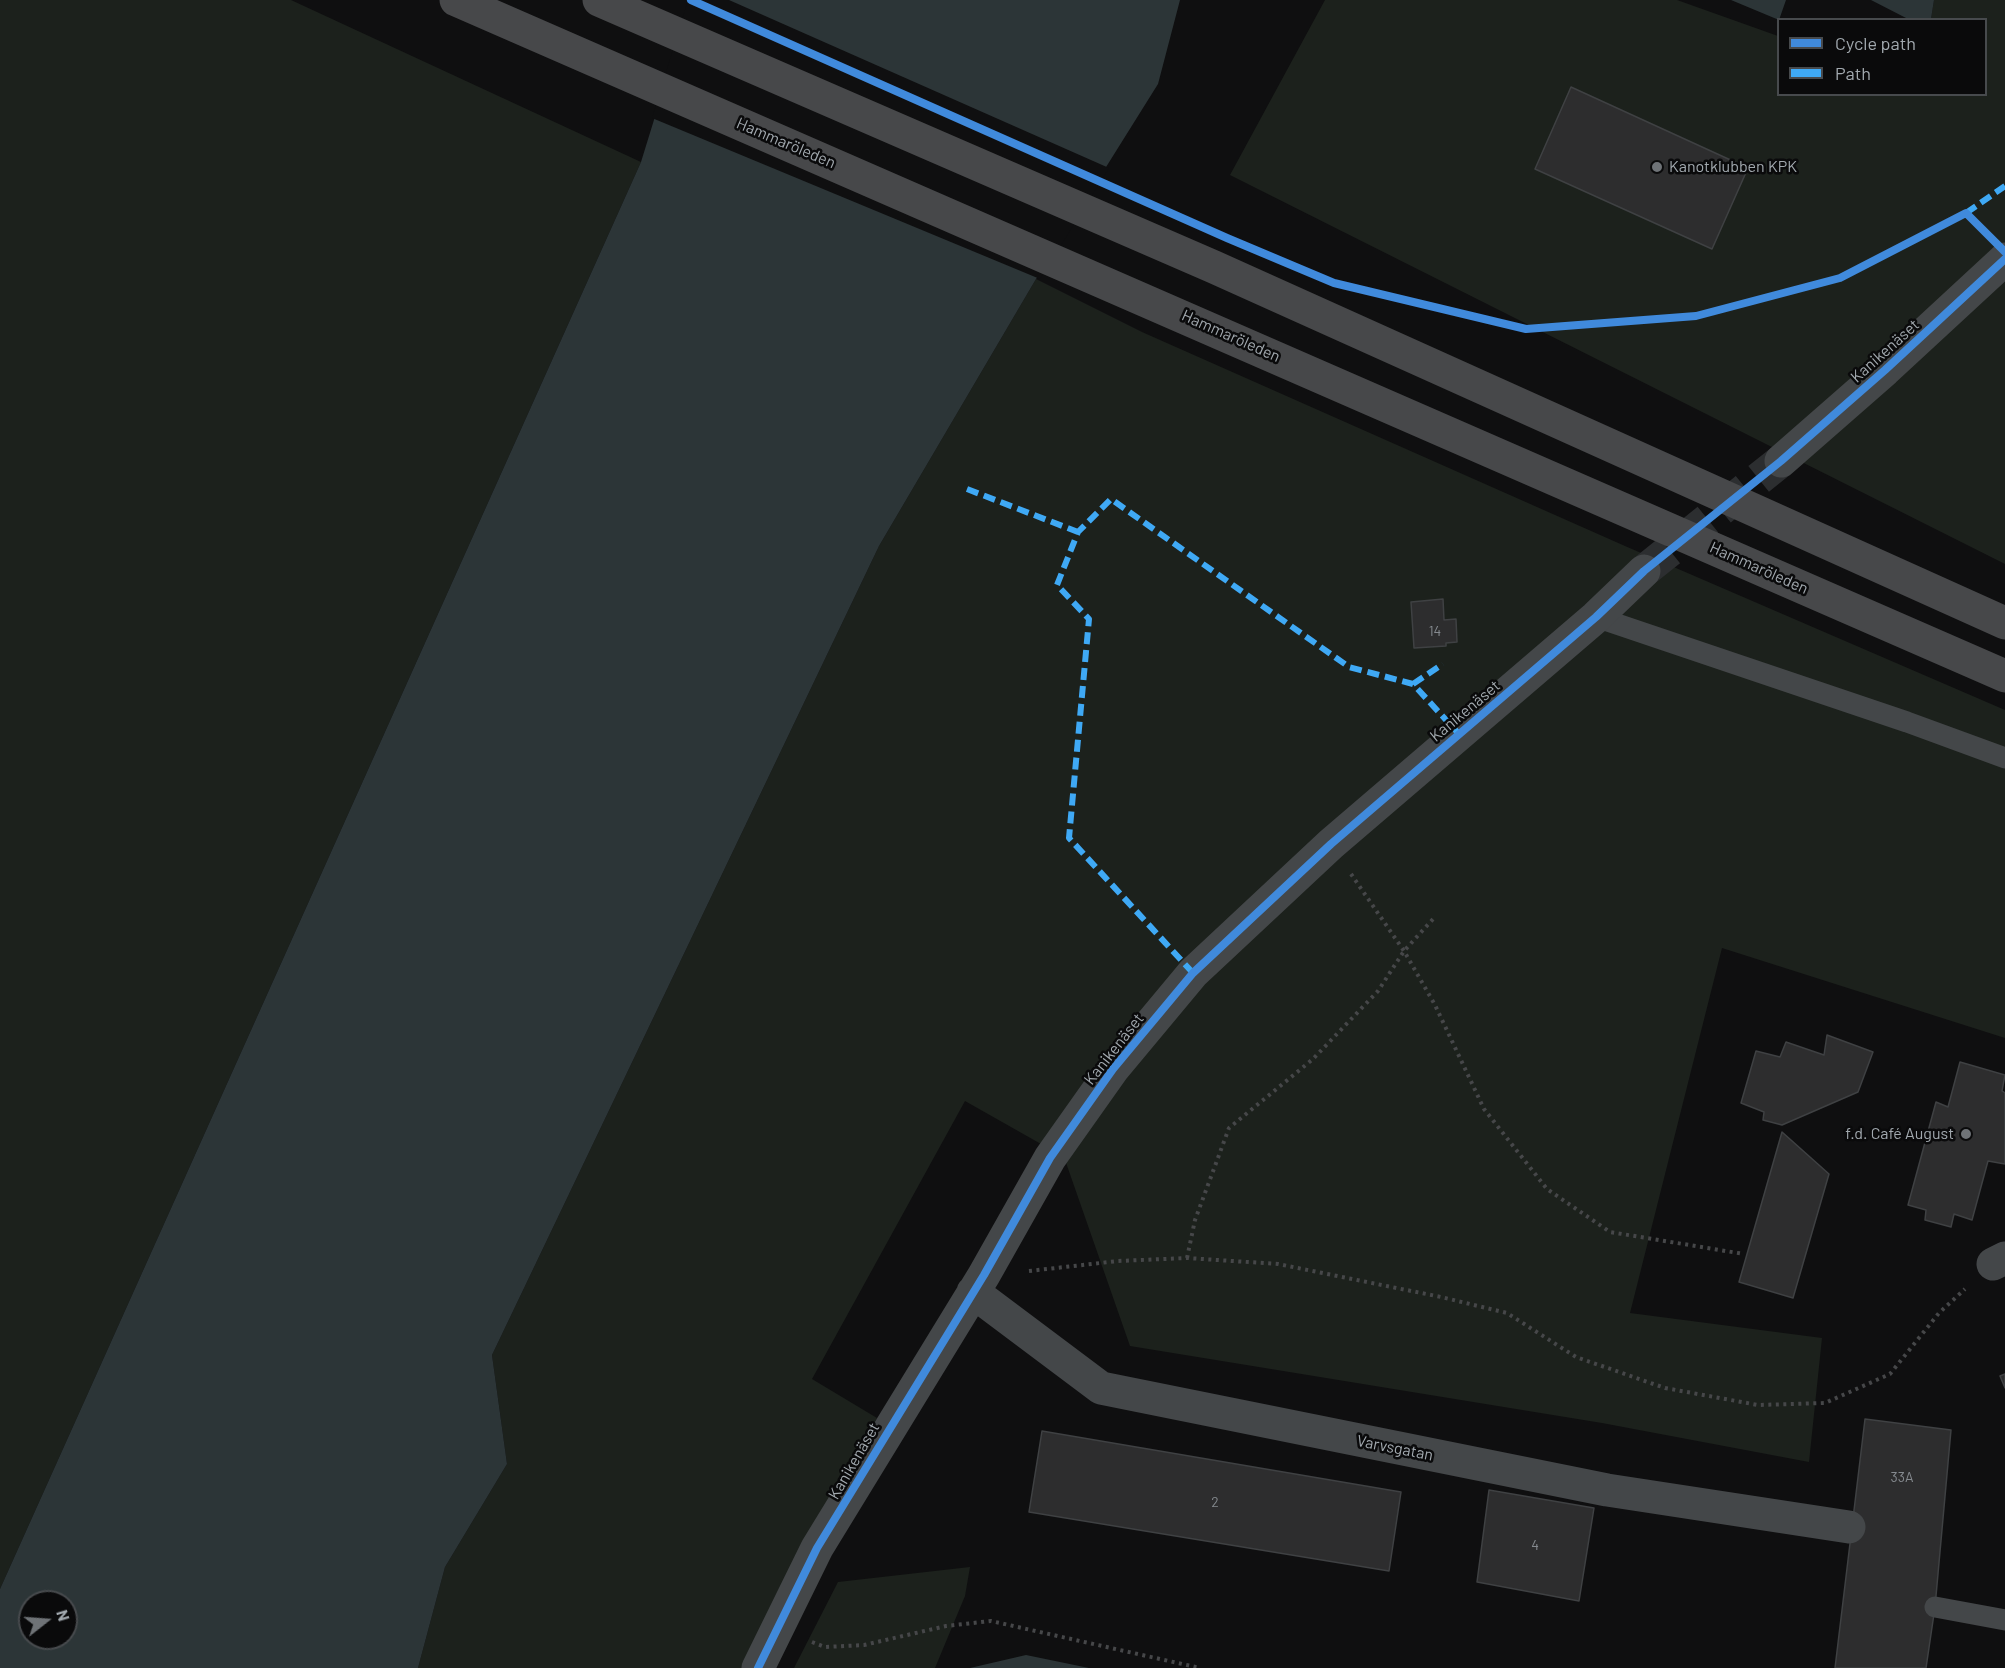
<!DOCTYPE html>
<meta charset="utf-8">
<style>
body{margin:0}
#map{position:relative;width:2005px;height:1668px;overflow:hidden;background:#0f0f10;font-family:Barlow,sans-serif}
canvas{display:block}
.legend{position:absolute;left:1777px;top:18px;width:210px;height:78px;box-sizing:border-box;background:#0a0a0b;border:2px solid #474a4d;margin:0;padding:8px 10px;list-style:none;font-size:18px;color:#a2a9af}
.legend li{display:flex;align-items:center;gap:12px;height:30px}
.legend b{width:30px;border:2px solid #474a4d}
.north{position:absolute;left:18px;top:1590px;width:60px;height:60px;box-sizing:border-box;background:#0a0a0b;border:2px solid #474a4d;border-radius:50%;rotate:73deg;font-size:16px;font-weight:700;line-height:24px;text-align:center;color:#a2a9af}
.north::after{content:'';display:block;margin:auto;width:21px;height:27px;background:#6f7377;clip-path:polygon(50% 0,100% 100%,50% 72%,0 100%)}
</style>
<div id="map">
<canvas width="2005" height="1668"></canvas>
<ul class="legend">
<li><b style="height:8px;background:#408adc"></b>Cycle path</li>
<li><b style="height:8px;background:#3fa9f5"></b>Path</li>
</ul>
<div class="north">N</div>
</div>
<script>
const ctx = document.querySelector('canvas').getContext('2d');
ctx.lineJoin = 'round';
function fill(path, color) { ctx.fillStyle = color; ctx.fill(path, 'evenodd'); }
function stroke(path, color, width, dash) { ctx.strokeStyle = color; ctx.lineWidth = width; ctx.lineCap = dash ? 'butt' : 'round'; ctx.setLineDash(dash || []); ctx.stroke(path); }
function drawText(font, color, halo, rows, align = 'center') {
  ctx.font = font + ' Barlow,sans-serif'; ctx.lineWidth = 5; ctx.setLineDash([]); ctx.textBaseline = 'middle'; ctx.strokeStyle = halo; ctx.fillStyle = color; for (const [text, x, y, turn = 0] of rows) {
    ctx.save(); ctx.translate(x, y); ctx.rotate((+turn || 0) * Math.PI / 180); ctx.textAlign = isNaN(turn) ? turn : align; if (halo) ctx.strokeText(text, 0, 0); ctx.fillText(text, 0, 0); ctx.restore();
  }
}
fill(new Path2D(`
 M0,0H291L641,162L0,1589Z
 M1325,0H1677L1778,36V94H1986V20L1931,19L1934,0H2005V564L1230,175Z
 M1036,279L1142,332L1625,546L2005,710V1038L1722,948L1630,1313L1822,1338L1809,1462L1602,1423L1130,1346L1064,1157L965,1101L812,1379L877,1418L744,1668H418L445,1567L507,1464L492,1355L879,546Z
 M970,1567L965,1596L935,1668H794L838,1582Z`), '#1c211c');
fill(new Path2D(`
 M691,0H1180L1158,84L1036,279L879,546L492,1355L507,1464L445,1567L418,1668H0V1589L641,162ZM30,1602H66V1638H30Z
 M1731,0H1786L1779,20Z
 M1871,0H1934L1931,19H1908Z
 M1026,1655L1089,1668H970Z`), '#2c3537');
fill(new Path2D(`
 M688,0H729L1109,168L1040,279L652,118Z`), '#0f0f10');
const building = new Path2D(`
 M1571,87L1748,168L1712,249L1535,169Z
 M1443,599L1444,620L1456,619L1457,642L1446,643V646L1414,648L1411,602Z
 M1827,1035L1873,1052L1858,1092L1782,1125L1763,1120L1764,1112L1741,1103L1756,1051L1780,1057L1786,1042L1824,1055Z
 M1960,1062L2005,1075L2002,1091L2005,1093V1164L1988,1161L1972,1220L1954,1214L1951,1227L1925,1220L1926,1210L1908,1205L1936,1102L1948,1107Z
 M1782,1132L1829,1174L1793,1298L1739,1282Z
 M2005,1374V1388L2000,1376Z
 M1865,1419L1951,1430L1935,1607L1926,1668H1835Z
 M1042,1431L1401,1492L1389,1571L1029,1512Z
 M1489,1490L1594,1508L1579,1601L1477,1582Z`);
fill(building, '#2d2d2e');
stroke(building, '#3f4143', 1.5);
stroke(new Path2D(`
 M1644,571L1781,461`), '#2c2e30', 33, [33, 16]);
stroke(new Path2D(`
 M1351,874L1404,951L1435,1005L1484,1109L1547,1189L1610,1232L1744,1254
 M1187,1258L1195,1220L1229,1128L1313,1059L1378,991L1404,951L1433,919
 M1029,1271L1118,1261L1187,1258L1278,1264L1441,1297L1507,1313L1576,1357L1665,1388L1758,1405L1825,1403L1890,1374L1939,1313L1965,1289
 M812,1642L825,1647L864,1645L946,1626L991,1621L1200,1668`), '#464749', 4, [3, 4.5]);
stroke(new Path2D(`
 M1596,617L1907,722L2005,758
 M1935,1607L2005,1620`), '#444749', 21);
stroke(new Path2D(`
 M1781,461L1885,370L2005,259
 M1993,1264L2005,1258
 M973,1292L1101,1388L1607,1490L1849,1527
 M758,1668L817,1548L984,1275L1050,1158L1113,1069L1193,973L1331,844L1596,617L1644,571`), '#444749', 33);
stroke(new Path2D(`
 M456,0L2005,676
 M599,0L1214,267L2005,623`), '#47484a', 33);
stroke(new Path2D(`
 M1966,213L2005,186
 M967,489L1078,532
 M1413,684L1443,664
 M1193,973L1069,838L1089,619L1057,585L1078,532L1111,499L1349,667L1413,684L1458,733`), '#3fa9f5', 6, [12, 6]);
stroke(new Path2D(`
 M691,0L1227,238L1334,283L1526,329L1696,316L1840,278L1966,213L2005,252
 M758,1668L817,1548L984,1275L1050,1158L1113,1069L1193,973L1331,844L1596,617L1644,571L1781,461L1885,370L2005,259`), '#408adc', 8);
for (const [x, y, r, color] of [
 [1657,167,6,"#6f7377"],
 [1966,1134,6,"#6f7377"]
]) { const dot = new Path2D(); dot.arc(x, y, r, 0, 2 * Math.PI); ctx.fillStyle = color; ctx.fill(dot); stroke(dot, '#0a0a0b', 2); }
drawText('14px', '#858a8f', null, [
 ["14",1435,631],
 ["33A",1902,1477],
 ["2",1215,1502],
 ["4",1535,1545]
]);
drawText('16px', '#a2a9af', '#0a0a0b', [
 ["Hammaröleden",786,143,23],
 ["Hammaröleden",1231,336,24],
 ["Kanikenäset",1885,351,-42],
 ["Hammaröleden",1759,568,24],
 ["Kanikenäset",1465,711,-40],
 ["Kanikenäset",1114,1049,-52],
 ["Varvsgatan",1395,1448,11],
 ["Kanikenäset",854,1461,-60]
]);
drawText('16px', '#a2a9af', '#0a0a0b', [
 ["Kanotklubben KPK",1669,167],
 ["f.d. Café August",1954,1134,"right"]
], 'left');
</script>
